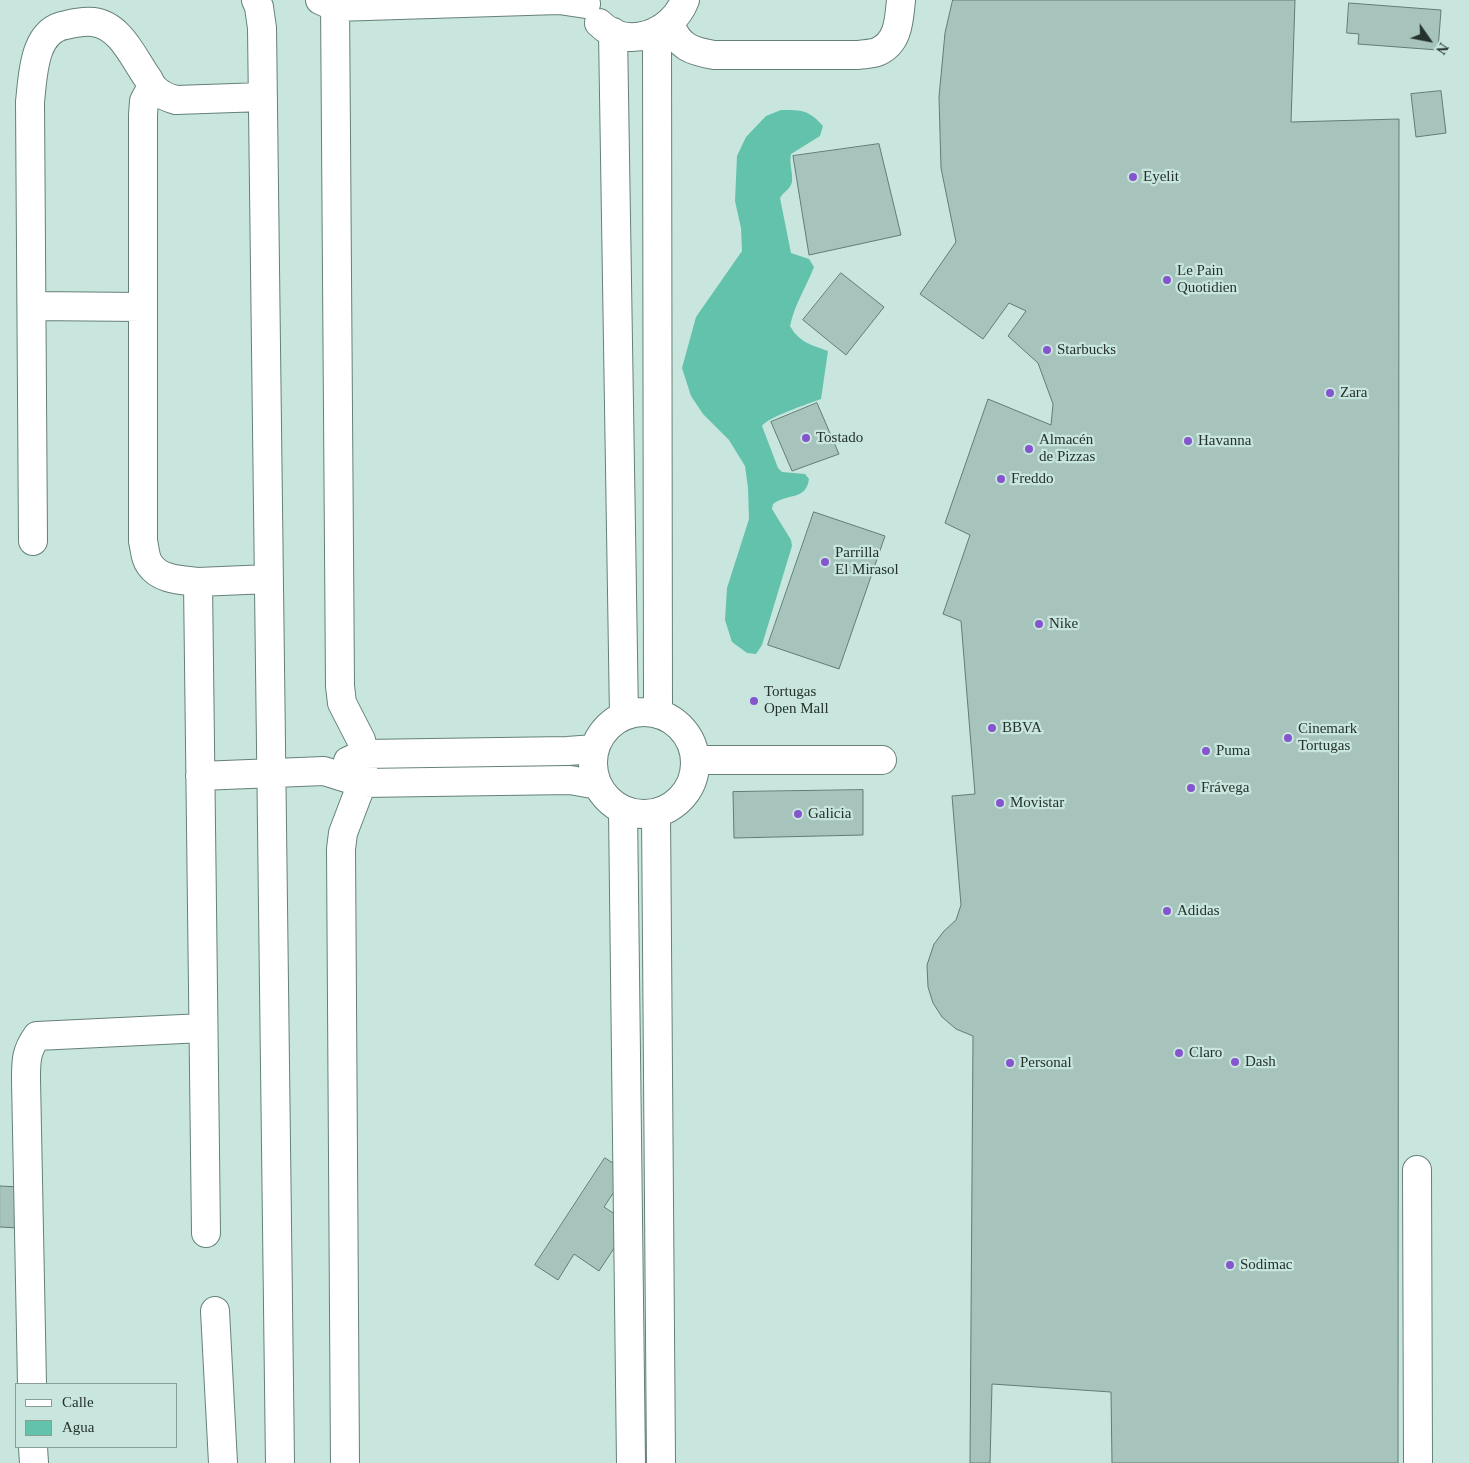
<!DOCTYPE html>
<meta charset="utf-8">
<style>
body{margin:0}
#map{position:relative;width:1469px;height:1463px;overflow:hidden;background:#c8e6dd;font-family:"Times New Roman",serif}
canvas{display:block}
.legend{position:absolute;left:15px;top:1383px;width:162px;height:65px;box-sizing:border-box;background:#c8e6dd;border:1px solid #879e97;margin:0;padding:6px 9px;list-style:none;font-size:15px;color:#25312d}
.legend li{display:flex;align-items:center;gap:10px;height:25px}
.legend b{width:25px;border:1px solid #879e97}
.north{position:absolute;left:1404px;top:15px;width:50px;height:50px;-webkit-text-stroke:4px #c8e6dd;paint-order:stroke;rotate:123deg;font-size:14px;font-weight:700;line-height:20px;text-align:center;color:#25312d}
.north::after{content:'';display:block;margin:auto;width:18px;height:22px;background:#25312d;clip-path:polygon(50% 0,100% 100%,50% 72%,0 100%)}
</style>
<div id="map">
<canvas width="1469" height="1463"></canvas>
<ul class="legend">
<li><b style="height:6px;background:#fff"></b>Calle</li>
<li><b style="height:14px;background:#62c2ab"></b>Agua</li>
</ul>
<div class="north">N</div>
</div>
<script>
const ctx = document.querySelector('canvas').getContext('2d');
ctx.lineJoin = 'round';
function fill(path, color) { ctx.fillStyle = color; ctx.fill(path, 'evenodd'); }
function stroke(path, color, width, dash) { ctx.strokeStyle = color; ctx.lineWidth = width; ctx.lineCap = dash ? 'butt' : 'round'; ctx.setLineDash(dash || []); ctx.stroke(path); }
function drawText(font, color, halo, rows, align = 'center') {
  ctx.font = font + ' "Times New Roman",serif'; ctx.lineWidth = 4.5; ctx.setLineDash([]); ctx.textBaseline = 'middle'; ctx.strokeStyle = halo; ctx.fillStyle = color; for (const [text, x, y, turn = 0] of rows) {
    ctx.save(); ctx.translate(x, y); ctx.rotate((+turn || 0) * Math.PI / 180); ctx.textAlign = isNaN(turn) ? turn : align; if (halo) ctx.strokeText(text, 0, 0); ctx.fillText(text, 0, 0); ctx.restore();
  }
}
fill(new Path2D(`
 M781,110C802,110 809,110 823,126L820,136L791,154C789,163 793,173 792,182C790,190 783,192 780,198L791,253L809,259L814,267C806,288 795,303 790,326C799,342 811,345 828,351L821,399C808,404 768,417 762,426L778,468L782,472L805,474L809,479C806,501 787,493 773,504L772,509L791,540L792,546L762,645L756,654L747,653L732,642L725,620L727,588L749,519L748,488L745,466L729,440L703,414L691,396L682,368L696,317L742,251L741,228L735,201L737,156L746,137L766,116Z`), '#62c2ab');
const building = new Path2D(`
 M953,0H1295L1291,122L1399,119L1398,1463H1112L1111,1392L992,1384L990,1463H970L973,1036L956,1029L942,1017L933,1003L928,987L927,965L934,944L944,931L956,920L961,905L952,796L975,794L961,621L943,614L970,535L945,523L988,399L1051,425L1053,404L1038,363L1008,336L1026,311L1009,303L983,339L920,294L956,242L941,168L939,97L945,33Z
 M1349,3L1441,10L1438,50L1358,44L1359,34L1347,33Z
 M1441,91L1446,133L1416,137L1411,94Z
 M879,144L901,235L809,255L793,156Z
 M841,273L884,307L846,355L803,320Z
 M817,403L839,454L792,471L771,422Z
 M814,512L885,536L839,669L768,645Z
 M863,790V835L734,838L733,792Z
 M605,1158L627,1172L604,1207L630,1224L599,1271L574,1254L558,1280L535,1265Z
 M0,1186L21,1187L19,1228L0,1227Z`);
fill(building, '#a7c4bc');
stroke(building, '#617c74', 1);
const minor = new Path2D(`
 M256,0L259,7L262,28L280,1463
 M320,0L335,7L559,0L586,4
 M335,0L340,686L342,703L361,740L364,754L362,783L343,833L341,849L345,1463
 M599,23C627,51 672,34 685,0
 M670,24C679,47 691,51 714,55H858C864,54 872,54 877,52C899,43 899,19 901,0
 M613,32L624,716
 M657,32L658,714
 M152,86L144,101L143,115V541C145,549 145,559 150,565C160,580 182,580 198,582L206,1233
 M32,306L143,307
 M33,541L30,102C33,76 33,30 66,25C74,23 85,21 93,22C120,25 133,57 147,77C150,81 152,87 156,90C161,95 169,98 176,100L263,97
 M198,582L269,579
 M593 763a51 51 0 1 1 102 0a51 51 0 1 1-102 0Z
 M695,760H882
 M348,761L364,754L567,751L595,749
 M200,776L324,771L362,783L570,780L598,785
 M623,810L631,1463
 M656,813L661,1463
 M1417,1170L1418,1463
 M215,1311L223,1463
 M32,1384L26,1079C26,1061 26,1051 37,1036L203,1028
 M33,1447L34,1463`);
stroke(minor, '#658079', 30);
stroke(minor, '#fff', 28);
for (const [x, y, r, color] of [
 [1133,177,5,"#8555cd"],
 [1167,280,5,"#8555cd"],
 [1047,350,5,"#8555cd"],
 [1330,393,5,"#8555cd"],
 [806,438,5,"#8555cd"],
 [1188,441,5,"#8555cd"],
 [1029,449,5,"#8555cd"],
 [1001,479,5,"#8555cd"],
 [825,562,5,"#8555cd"],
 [1039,624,5,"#8555cd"],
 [754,701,5,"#8555cd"],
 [992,728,5,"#8555cd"],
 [1288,738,5,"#8555cd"],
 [1206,751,5,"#8555cd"],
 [1191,788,5,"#8555cd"],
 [1000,803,5,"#8555cd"],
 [798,814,5,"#8555cd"],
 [1167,911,5,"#8555cd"],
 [1179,1053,5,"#8555cd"],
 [1235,1062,5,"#8555cd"],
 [1010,1063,5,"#8555cd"],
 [1230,1265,5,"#8555cd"]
]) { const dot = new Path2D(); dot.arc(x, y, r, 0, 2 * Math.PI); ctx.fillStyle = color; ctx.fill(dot); stroke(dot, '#c8e6dd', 2); }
drawText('15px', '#25312d', '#c8e6dd', [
 ["Eyelit",1143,177],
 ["Le Pain",1177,271],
 ["Quotidien",1177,288],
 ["Starbucks",1057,350],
 ["Zara",1340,393],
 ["Tostado",816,438],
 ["Almacén",1039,440],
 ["de Pizzas",1039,457],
 ["Havanna",1198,441],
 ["Freddo",1011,479],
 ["Parrilla",835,553],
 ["El Mirasol",835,570],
 ["Nike",1049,624],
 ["Tortugas",764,692],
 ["Open Mall",764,709],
 ["BBVA",1002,728],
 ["Cinemark",1298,729],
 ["Tortugas",1298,746],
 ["Puma",1216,751],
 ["Frávega",1201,788],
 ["Movistar",1010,803],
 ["Galicia",808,814],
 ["Adidas",1177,911],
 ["Claro",1189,1053],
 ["Dash",1245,1062],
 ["Personal",1020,1063],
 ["Sodimac",1240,1265]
], 'left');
</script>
